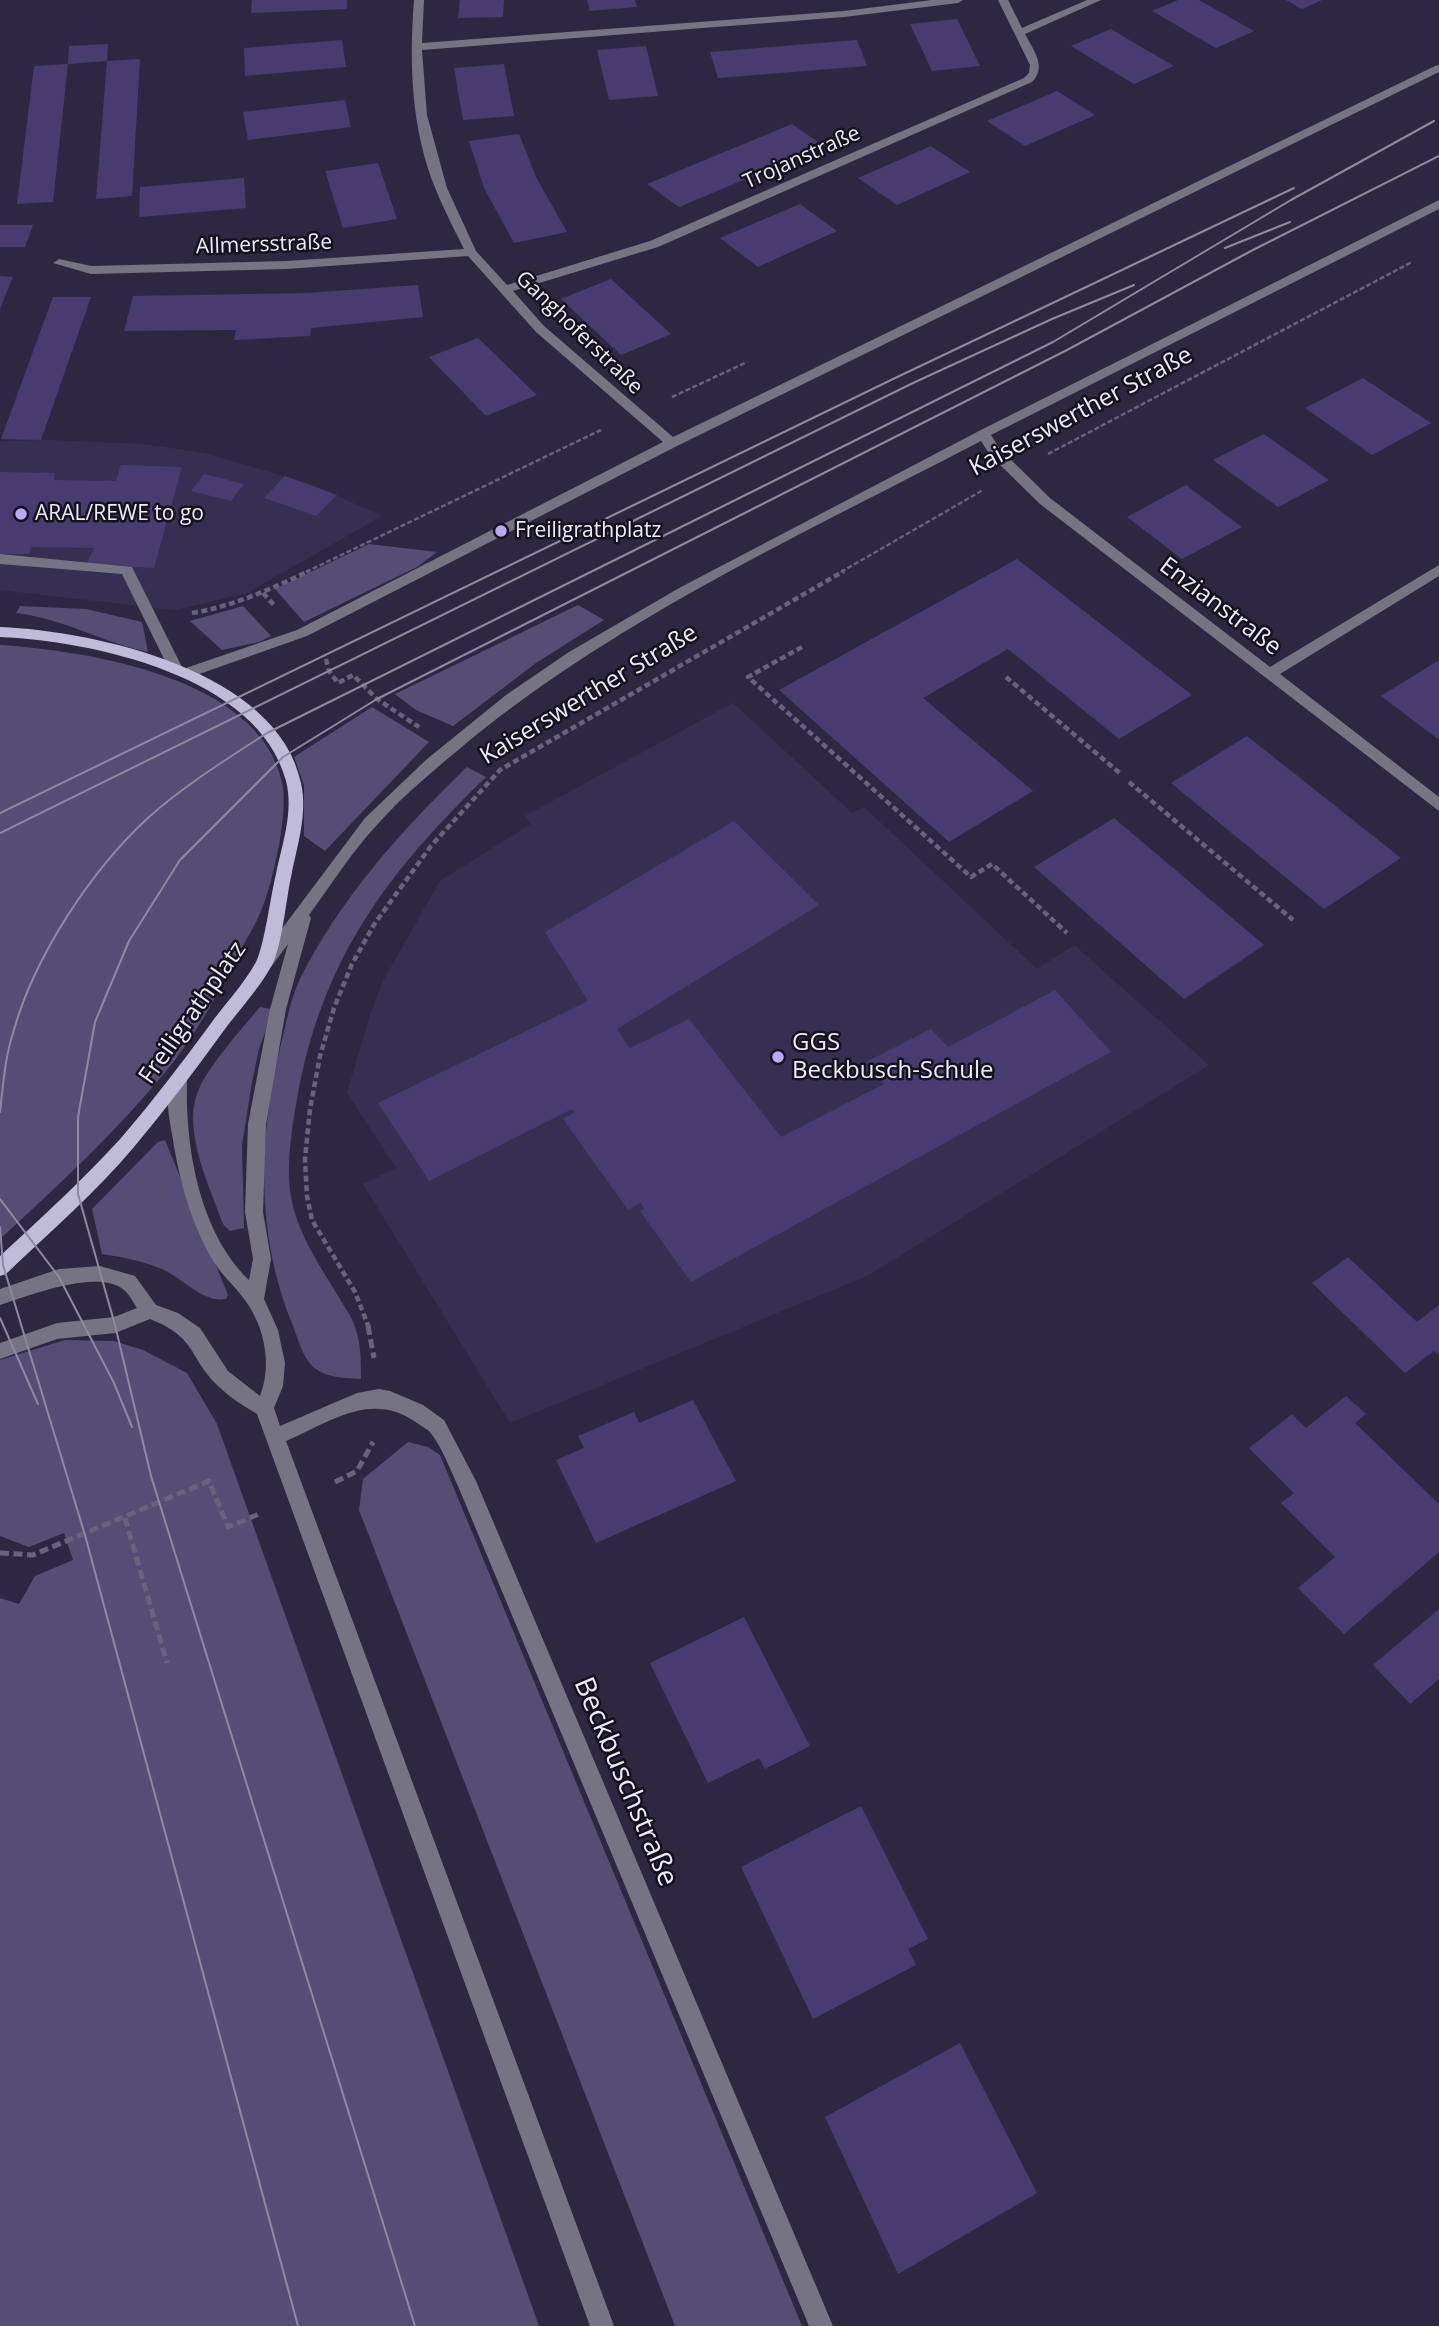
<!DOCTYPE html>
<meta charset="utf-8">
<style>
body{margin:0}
canvas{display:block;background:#2d2742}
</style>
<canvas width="1439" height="2326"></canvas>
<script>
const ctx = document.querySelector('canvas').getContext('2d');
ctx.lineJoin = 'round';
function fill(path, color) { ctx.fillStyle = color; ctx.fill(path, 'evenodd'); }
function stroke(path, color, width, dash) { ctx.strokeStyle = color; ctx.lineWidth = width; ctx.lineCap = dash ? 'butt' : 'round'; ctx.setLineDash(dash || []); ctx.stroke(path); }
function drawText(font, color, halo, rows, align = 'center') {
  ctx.font = font + ' "Open Sans",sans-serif'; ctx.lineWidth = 5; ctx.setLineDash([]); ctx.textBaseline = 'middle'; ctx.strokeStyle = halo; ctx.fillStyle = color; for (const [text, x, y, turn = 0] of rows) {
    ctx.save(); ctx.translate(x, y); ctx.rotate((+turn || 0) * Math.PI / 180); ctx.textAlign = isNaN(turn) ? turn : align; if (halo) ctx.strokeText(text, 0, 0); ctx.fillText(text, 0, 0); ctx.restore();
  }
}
fill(new Path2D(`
 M48,440L142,444L205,453L313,485L382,516L247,593L175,610L0,590V441Z
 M733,703L852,813L864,807L1037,969L1074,945L1209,1065L867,1276L510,1423L363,1184L396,1168L347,1093L370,1015L383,981L440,881L531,824L525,816Z`), '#372f51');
fill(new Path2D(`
 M369,544L437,552L417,567L304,622L275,589Z
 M578,605L604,620L536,663L453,726L416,710L395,694Z
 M20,606L86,609L142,622L148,652C101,642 65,619 16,613Z
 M243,606L271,636L259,642L222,650L190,621Z
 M0,645C88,651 259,677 282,782C289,812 273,883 261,911C255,926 246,939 239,953C217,994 197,1034 167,1070C117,1131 58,1186 0,1239Z
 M372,707L429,742L325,851L304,836V785L294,757Z
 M467,767L486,777C386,874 322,959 297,1099C291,1134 284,1175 294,1210C303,1242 323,1271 340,1299C345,1308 352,1317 355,1327C361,1343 361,1362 361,1379C348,1378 330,1378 319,1371C304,1363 299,1341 293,1326C255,1234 258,1135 282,1040C287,1020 291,997 300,979C341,897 401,831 467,767Z
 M260,1007L270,1009L271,1016L259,1049L252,1082L242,1146L244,1228L230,1231L223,1224C210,1188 183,1132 197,1094C205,1069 242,1029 260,1007Z
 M165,1140L228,1295L226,1299C202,1303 183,1278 162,1269C143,1261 122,1257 102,1254L92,1209L158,1142Z
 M65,1340L114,1341L143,1350L187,1373L217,1424L539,2326H0V1598L19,1604L35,1576L73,1560L64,1533L29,1547L0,1536V1360Z
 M408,1442L428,1447L440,1455L802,2326H675L359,1510L363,1479Z`), '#554d73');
fill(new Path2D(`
 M252,0H347V9L251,13Z
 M460,0H504L503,17L458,18Z
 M587,0H635L637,7L590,11Z
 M1178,0H1199L1254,31L1216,48L1152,11Z
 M1286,0H1322L1302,9Z
 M957,19L980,66L932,71L910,24Z
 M1111,29L1143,48L1174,66L1134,84L1071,46Z
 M342,40L346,67L245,76L244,48Z
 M857,40L867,66L718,78L710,52Z
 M108,44L107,61L68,64L69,46Z
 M646,46L658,96L609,100L597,50Z
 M140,59L132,196L96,199L107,61Z
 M68,64L53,202L17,204L34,66Z
 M504,64L514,116L463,120L454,68Z
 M1057,91L1095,115L1025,146L987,121Z
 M345,100L351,127L248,140L243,112Z
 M792,124L824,146L679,207L647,184Z
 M519,134L536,177L567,232L514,243L484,188L469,141Z
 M931,146L970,172L897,205L858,178Z
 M378,163L397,219L343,228L325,171Z
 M244,178L246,208L139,217L140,187Z
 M800,204L837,231L758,267L720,238Z
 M0,225H33L25,247H0Z
 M0,276L13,277L0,309Z
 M611,279L671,334L621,355L561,299Z
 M418,285L423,317L311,328L310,336L234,340L236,330L124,331L133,296L307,293Z
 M53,297H91L41,440L1,439Z
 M478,338L509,368L537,395L486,416L429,357Z
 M1363,378L1431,423L1372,455L1305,408Z
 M1264,434L1329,480L1278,507L1213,460Z
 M121,465L182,467L154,568L86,565L94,548L31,547L29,554H0V472L55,473L54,480L116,481Z
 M204,474L244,484L231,501L191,491Z
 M285,476L318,488L337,495L316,516L264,498Z
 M1186,485L1242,527L1182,559L1127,517Z
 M1017,559L1192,695L1119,739L1008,649L923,698L1033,791L949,842L779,690Z
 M1439,660V740L1381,696Z
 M1247,736L1401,858L1324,909L1171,783Z
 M1114,818L1264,945L1184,999L1034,867Z
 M734,821L819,905L617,1029L630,1048L689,1019L781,1137L884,1084L866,1062L931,1029L948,1047L1055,990L1111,1052L691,1282L640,1211L644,1209L641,1203L628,1210L563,1119L575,1112L572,1109L429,1181L378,1103L588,1001L545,932Z
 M1348,1257L1417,1322L1439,1305V1355L1434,1351L1405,1373L1312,1283Z
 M1346,1396L1366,1414L1355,1423L1439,1504V1552L1344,1634L1298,1588L1335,1557L1281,1503L1294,1493L1249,1448L1292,1414L1306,1428Z
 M693,1400L736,1481L596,1543L556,1460L584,1448L578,1436L634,1412L639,1423Z
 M1439,1609V1679L1410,1704L1373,1665Z
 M744,1617L810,1746L765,1769L759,1758L708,1783L650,1663Z
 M861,1806L928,1939L908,1949L916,1965L813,2019L741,1867Z
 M960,2043L1037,2193L898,2274L825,2117Z`), '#483b70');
stroke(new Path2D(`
 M672,397L747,362
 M1048,454L1412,262
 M306,572L601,430
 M841,572L983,490`), '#68637c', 2.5, [5, 2.5]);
stroke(new Path2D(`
 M263,593L275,606
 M192,613C234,606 271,589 309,571
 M802,647L748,677L971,877L992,864L1067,933
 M326,659L329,671L338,683L353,675L377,699L419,727
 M1006,677L1122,775
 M1129,782L1293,920
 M369,1328L355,1292L312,1220L307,1196L305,1159L310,1109L320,1056L334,1008L352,964L375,923L431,846L500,770L844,571`), '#68637c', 4.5, [6, 3.5]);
stroke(new Path2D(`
 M368,1326L374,1358
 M335,1482L357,1471L373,1442
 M125,1518L167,1663
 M0,1553L33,1555L209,1481L228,1527L259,1514`), '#68637c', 5, [9, 4.5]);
fill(new Path2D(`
 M414,0H424L422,43L844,11L932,0H963L958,3L844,17L422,50L427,115L447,188L476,251L507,285L650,241L1024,78L1029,73L1030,65L998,0H1008L1022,28L1087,0H1101L1025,34C1034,51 1047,67 1032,82L658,247L513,291L544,326L673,437L1435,66L1439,65V72L677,446L307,636L188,678L181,673H171L122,574L0,564V554L132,567L183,669L297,630L663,442L536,332L468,256L287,269L91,274L53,263L59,259L91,266L287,261L464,249C454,229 444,210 436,190C411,130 409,64 414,0Z
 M1439,200V209L991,435L1000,449L1050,498L1270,667L1439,565V576L1280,674L1439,797V811L1040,504L990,455L981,441C807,532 624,615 470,740C438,767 404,794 376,826C351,853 331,885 309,915L311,918L286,1009L266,1124L263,1212L271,1259L264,1299L278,1330L285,1363L283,1386L274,1408L280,1426L357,1393L379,1389L390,1391L423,1405L444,1420L476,1481L833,2326H809L458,1486C450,1469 442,1447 430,1432C427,1429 421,1426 417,1423C372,1390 330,1422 286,1441L614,2326H590L257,1414C242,1405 228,1396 216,1384C188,1355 196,1337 150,1319L115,1333L57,1339L0,1359V1343L57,1323L114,1317L137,1308C133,1302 129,1294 124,1290C99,1268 28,1296 0,1305V1289L59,1269L100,1266L135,1276L156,1305L178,1313L200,1328L228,1371L260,1396C272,1366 265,1329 247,1303C234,1284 219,1274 208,1252C189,1216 178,1175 172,1134C169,1117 164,1091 172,1075H184L187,1080C185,1146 199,1232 249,1280L253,1259L245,1212L248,1124L270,1009L288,944L271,967H259L257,962L365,818L427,759L506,695L569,652L681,587L979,431Z`), '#767382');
fill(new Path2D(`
 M0,627C96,631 278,671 301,783C308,814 297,846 291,877C286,900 282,946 272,965C259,989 238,1011 222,1033C194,1072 165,1110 134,1147C96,1192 50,1232 6,1274L0,1276V1256C41,1218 83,1180 121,1138C152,1102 181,1064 209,1026C224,1005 244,984 256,962C264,947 271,894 276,874C282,844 294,812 286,781C259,676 92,641 0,637Z`), '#c0bbd8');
stroke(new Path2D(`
 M1225,248L1290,222
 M0,813L891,380L1294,188
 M0,833L913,383L1052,319L1134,285
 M0,1112C3,1085 5,1058 13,1033C34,957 91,870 149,817C185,785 227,759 267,733L1053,342L1291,200L1434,121
 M0,1199L59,1277L114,1383L132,1427
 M0,1227L3,1265L85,1535L298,2326
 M0,1318L38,1404
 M415,2326L151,1476L115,1325L78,1194V1117L95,1022L129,941L180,860L283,757L377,699L1067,350L1251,251L1439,156`), '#8e89a0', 2);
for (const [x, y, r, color] of [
 [21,514,7,"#baaaf6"],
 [501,531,7,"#baaaf6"],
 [778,1057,7,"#baaaf6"]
]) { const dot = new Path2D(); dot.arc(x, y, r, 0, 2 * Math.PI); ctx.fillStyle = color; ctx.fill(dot); stroke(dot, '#15121e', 2.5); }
drawText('21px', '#eeebfd', '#15121e', [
 ["Trojanstraße",802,158,-24],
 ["Allmersstraße",264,245,-2],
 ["Ganghoferstraße",579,333,44]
]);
drawText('21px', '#eeebfd', '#15121e', [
 ["ARAL/REWE to go",35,514],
 ["Freiligrathplatz",515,531]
], 'left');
drawText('24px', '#eeebfd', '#15121e', [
 ["Kaiserswerther Straße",1081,412,-28],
 ["Enzianstraße",1220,607,37],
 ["Kaiserswerther Straße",589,695,-31],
 ["Freiligrathplatz",193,1013,-55]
]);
drawText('24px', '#eeebfd', '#15121e', [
 ["GGS",792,1043],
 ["Beckbusch-Schule",792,1071]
], 'left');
drawText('28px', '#eeebfd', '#15121e', [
 ["Beckbuschstraße",625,1782,67]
]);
</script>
